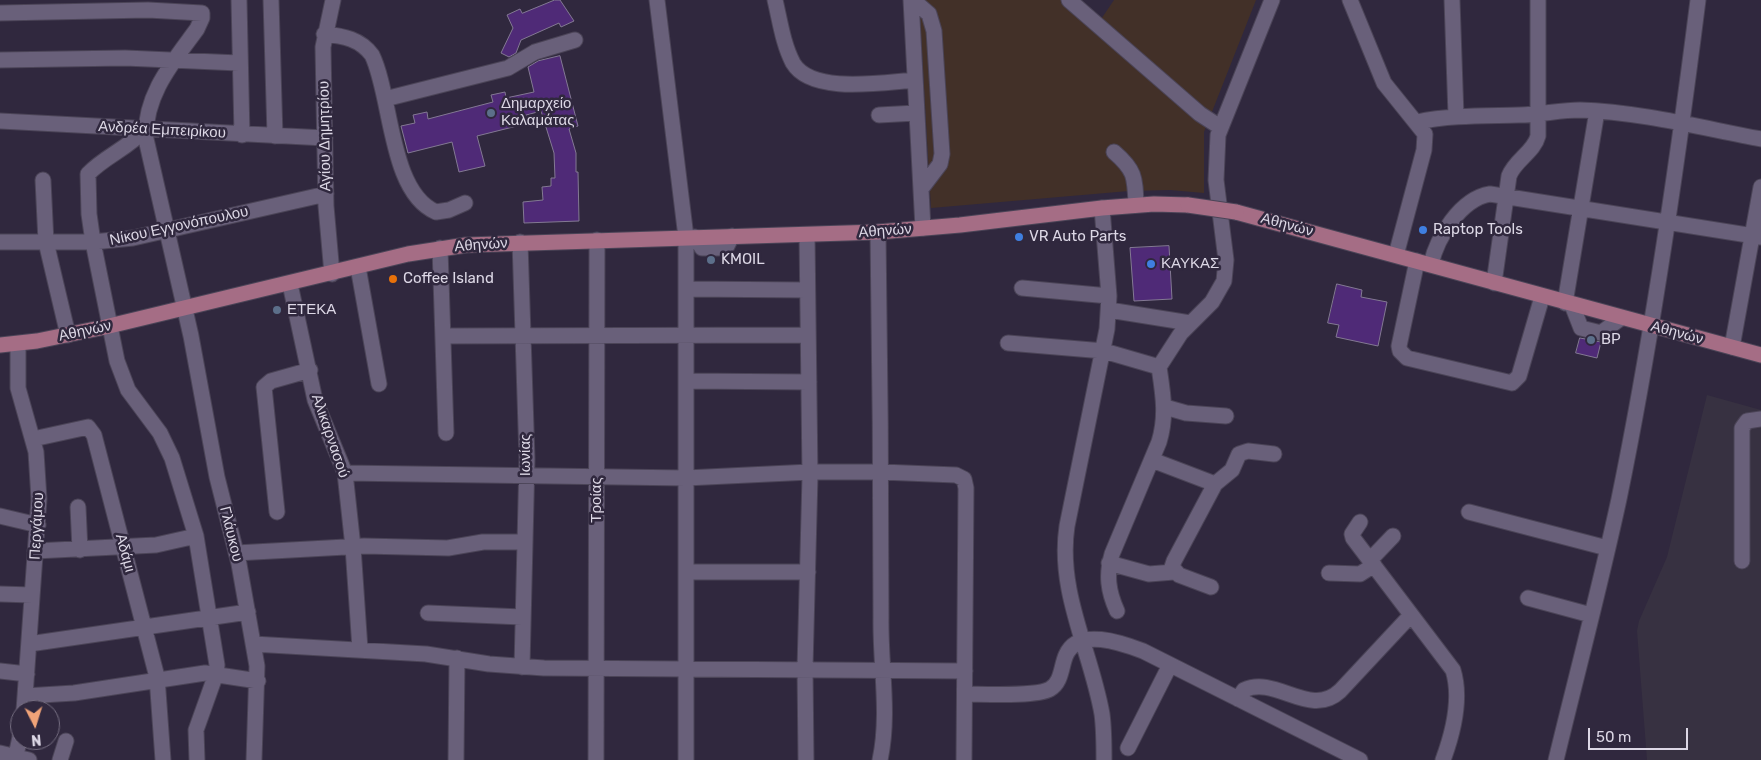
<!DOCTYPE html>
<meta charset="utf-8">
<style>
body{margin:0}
#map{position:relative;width:1761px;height:760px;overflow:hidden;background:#30283e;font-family:Rubik,sans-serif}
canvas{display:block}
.north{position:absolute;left:10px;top:700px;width:50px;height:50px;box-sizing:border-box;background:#30283e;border:1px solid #756e81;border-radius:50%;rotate:175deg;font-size:14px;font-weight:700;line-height:20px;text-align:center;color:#dcd7e5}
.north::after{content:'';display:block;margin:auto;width:18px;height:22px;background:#f0a378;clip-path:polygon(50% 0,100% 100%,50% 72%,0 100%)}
.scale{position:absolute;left:1588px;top:728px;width:100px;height:22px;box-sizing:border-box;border:2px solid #dcd7e5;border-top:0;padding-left:6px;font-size:15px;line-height:18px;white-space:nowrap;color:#dcd7e5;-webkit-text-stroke:4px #30283e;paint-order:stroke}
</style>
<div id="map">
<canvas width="1761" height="760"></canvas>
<div class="north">N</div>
<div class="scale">50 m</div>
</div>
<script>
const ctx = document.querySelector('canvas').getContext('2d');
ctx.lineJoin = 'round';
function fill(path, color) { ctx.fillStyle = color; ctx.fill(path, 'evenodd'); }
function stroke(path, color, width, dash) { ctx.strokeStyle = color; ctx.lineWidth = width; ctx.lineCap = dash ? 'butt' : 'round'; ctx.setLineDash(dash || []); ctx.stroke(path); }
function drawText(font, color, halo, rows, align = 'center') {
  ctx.font = font + ' Rubik,sans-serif'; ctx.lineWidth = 5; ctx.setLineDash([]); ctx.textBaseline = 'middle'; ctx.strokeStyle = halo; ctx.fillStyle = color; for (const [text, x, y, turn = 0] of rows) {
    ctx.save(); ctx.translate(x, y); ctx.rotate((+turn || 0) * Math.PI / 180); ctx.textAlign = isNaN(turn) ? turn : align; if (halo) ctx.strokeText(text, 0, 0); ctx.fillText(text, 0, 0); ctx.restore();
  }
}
fill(new Path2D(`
 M919,0H1062L1095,28L1114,0H1256L1204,132V193L1170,190L1129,191L931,208Z`), '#423028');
fill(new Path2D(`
 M1707,395L1761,410V760H1647L1637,631L1639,621L1667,557Z`), '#373141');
const building = new Path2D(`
 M555,0H560L574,21L561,27L559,23L521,40L516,53L509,57L501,53L513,28L507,15L520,9L522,13Z
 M560,56L578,126L569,129L576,153V172H578L579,221L524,223L523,202L543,200L542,187L551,186V178H555L554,153L541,111L519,117L521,125L477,136L485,166L459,172L452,142L408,153L401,126L415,123L413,115L427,112L428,119L493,102L491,95L505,92L506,98L534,92L528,67L538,61Z
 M1169,246L1172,299L1134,301L1130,248Z
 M1337,284L1362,290L1361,297L1387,302L1378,346L1336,337L1339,325L1328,323Z
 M1580,338L1601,342L1597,358L1576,353Z`);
fill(building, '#4f2a77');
stroke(building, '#837993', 1);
const minor = new Path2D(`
 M239,0L242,135
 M271,0L275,136
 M657,0L686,237V760
 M775,0C780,21 783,44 793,63C812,95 884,82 915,80
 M911,0L923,228
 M913,0L929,14L934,31L942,154L940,164L921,189
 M1069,0L1200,114L1220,127
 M1350,0L1384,83L1425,134L1424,150L1396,255
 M1452,0L1456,116
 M0,13L148,10L202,13V18L197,29C173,62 144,95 146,139L191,336L217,477L239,564L257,666L254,760
 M324,34C344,36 360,39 372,55C392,96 389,192 436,212L449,210L465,203
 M0,60L125,58L239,63
 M385,99L508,68L535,52L575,40
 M879,115L916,113
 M0,121L325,138
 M1417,122C1451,115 1485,116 1519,115C1540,115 1559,110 1580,110C1641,112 1702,128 1761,139
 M145,129C129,148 105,156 88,174L89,214L93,242L117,361L128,390L160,433L172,458L196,536L217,665L216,674L196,730L197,760
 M1114,152C1135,170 1135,177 1136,205
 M43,180L46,242L68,335
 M1102,208L1109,296L1107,329L1067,526C1057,592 1091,651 1102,714C1104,729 1104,745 1104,760
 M878,232C880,360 881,489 881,617C880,665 890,713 880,760
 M695,237L702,248H726L732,236
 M0,242H93L133,238L326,194
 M520,242L527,459L522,667
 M440,248L446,433
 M1417,261L1399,346L1400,351L1407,358L1512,383L1519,376L1542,297
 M1431,264C1437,238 1460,199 1490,194L1761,237
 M358,267L379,384
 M332,274L326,206L323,47L333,0
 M1494,283L1509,176C1515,160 1534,152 1538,136V0
 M290,284L315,400L345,473L353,547L360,649
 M1022,288L1109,296
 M687,289L807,290
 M1565,303L1597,111
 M1572,305L1581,328L1601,333L1621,318
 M1109,310L1190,323
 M444,336L808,335
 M1008,343L1104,351L1159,367
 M18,344V388L36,452L39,499L24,710
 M1732,347L1761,187
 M687,381L809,382
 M1165,407L1186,413L1226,416
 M33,439L88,427L94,435L157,677L163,760
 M1152,460L1215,484
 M345,473L686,478L810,472H881L956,475L964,479L966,488L964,760
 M78,507L80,550
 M277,512L264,387L271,381L310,370
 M1469,512L1607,548
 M0,516L38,525
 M1360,522L1352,534L1353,538L1453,670C1462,699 1453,733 1443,760
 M35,551L156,545L196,536
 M236,553L364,546L448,548L483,542H524
 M1370,560L1393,536
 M1742,561V428L1747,421L1761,419
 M1109,563L1149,574L1174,572
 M687,572H808
 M1329,573L1360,574L1374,565
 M1211,587L1179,575L1172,567L1174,561L1215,484L1232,470L1239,454L1248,451L1274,454
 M0,594L32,595
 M1528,598L1591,615
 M1117,611C1108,591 1106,575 1112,554L1159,442C1167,416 1163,394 1159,367L1181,333L1212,302L1224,281L1226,260L1216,180L1218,135L1272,0
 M428,613L522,617
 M29,644L248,612
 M253,644L426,654L489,664L544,668L965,671
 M0,671L27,674
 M965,694C983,694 1036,697 1050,689C1062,682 1061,666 1066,655C1078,627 1122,643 1143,651L1360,760
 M25,696L74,693L205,673L258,681
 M1238,699L1244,690C1276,675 1310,719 1340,691L1411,615
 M1128,748L1170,665
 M0,753L29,760
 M15,760L20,737
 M60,760L66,741
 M456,760L457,658
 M596,760L597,240
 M806,760L805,668L810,476L807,235
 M1556,760C1577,673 1600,587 1619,499C1653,334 1677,167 1698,0`);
const major = new Path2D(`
 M1236,212L1761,355
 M0,345L37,341L105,327L408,254L466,245L878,232L960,225L1102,208L1154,204L1188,205`);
stroke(minor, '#4b4457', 17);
stroke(major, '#4b4457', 17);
stroke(minor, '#69607a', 15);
stroke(major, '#a56d85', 15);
const majorBridge = new Path2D(`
 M1188,205L1236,212`);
stroke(majorBridge, '#4b4457', 17, []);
stroke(majorBridge, '#a56d85', 15);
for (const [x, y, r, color] of [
 [491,113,5,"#5c6f8a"],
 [1423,230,5,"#3f7fe0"],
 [1019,237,5,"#3f7fe0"],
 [711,260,5,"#5c6f8a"],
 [1151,264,5,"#3f7fe0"],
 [393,279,5,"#e8710a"],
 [277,310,5,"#5c6f8a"],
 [1591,340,5,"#5c6f8a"]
]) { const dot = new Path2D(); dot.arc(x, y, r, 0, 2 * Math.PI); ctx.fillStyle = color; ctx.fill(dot); stroke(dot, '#30283e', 2); }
drawText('15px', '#dcd7e5', '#30283e', [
 ["Δημαρχείο",501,104],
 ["Καλαμάτας",501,121],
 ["Raptop Tools",1433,230],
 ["VR Auto Parts",1029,237],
 ["KMOIL",721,260],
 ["ΚΑΥΚΑΣ",1161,264],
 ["Coffee Island",403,279],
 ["ΕΤΕΚΑ",287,310],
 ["BP",1601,340]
], 'left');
drawText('15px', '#dcd7e5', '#30283e', [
 ["Ανδρέα Εμπειρίκου",162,130,3],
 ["Αγίου Δημητρίου",325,136,-91],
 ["Αθηνών",1287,225,15],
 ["Νίκου Εγγονόπουλου",179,226,-12],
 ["Αθηνών",885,231,-4],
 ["Αθηνών",481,245,-4],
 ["Αθηνών",85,331,-12],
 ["Αθηνών",1677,333,15],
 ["Αλικαρνασού",330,436,71],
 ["Ιωνίας",526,455,-90],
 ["Τροίας",597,500,-90],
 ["Περγάμου",37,526,-87],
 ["Γλάυκου",231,534,76],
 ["Αδάμι",125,553,75]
]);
</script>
